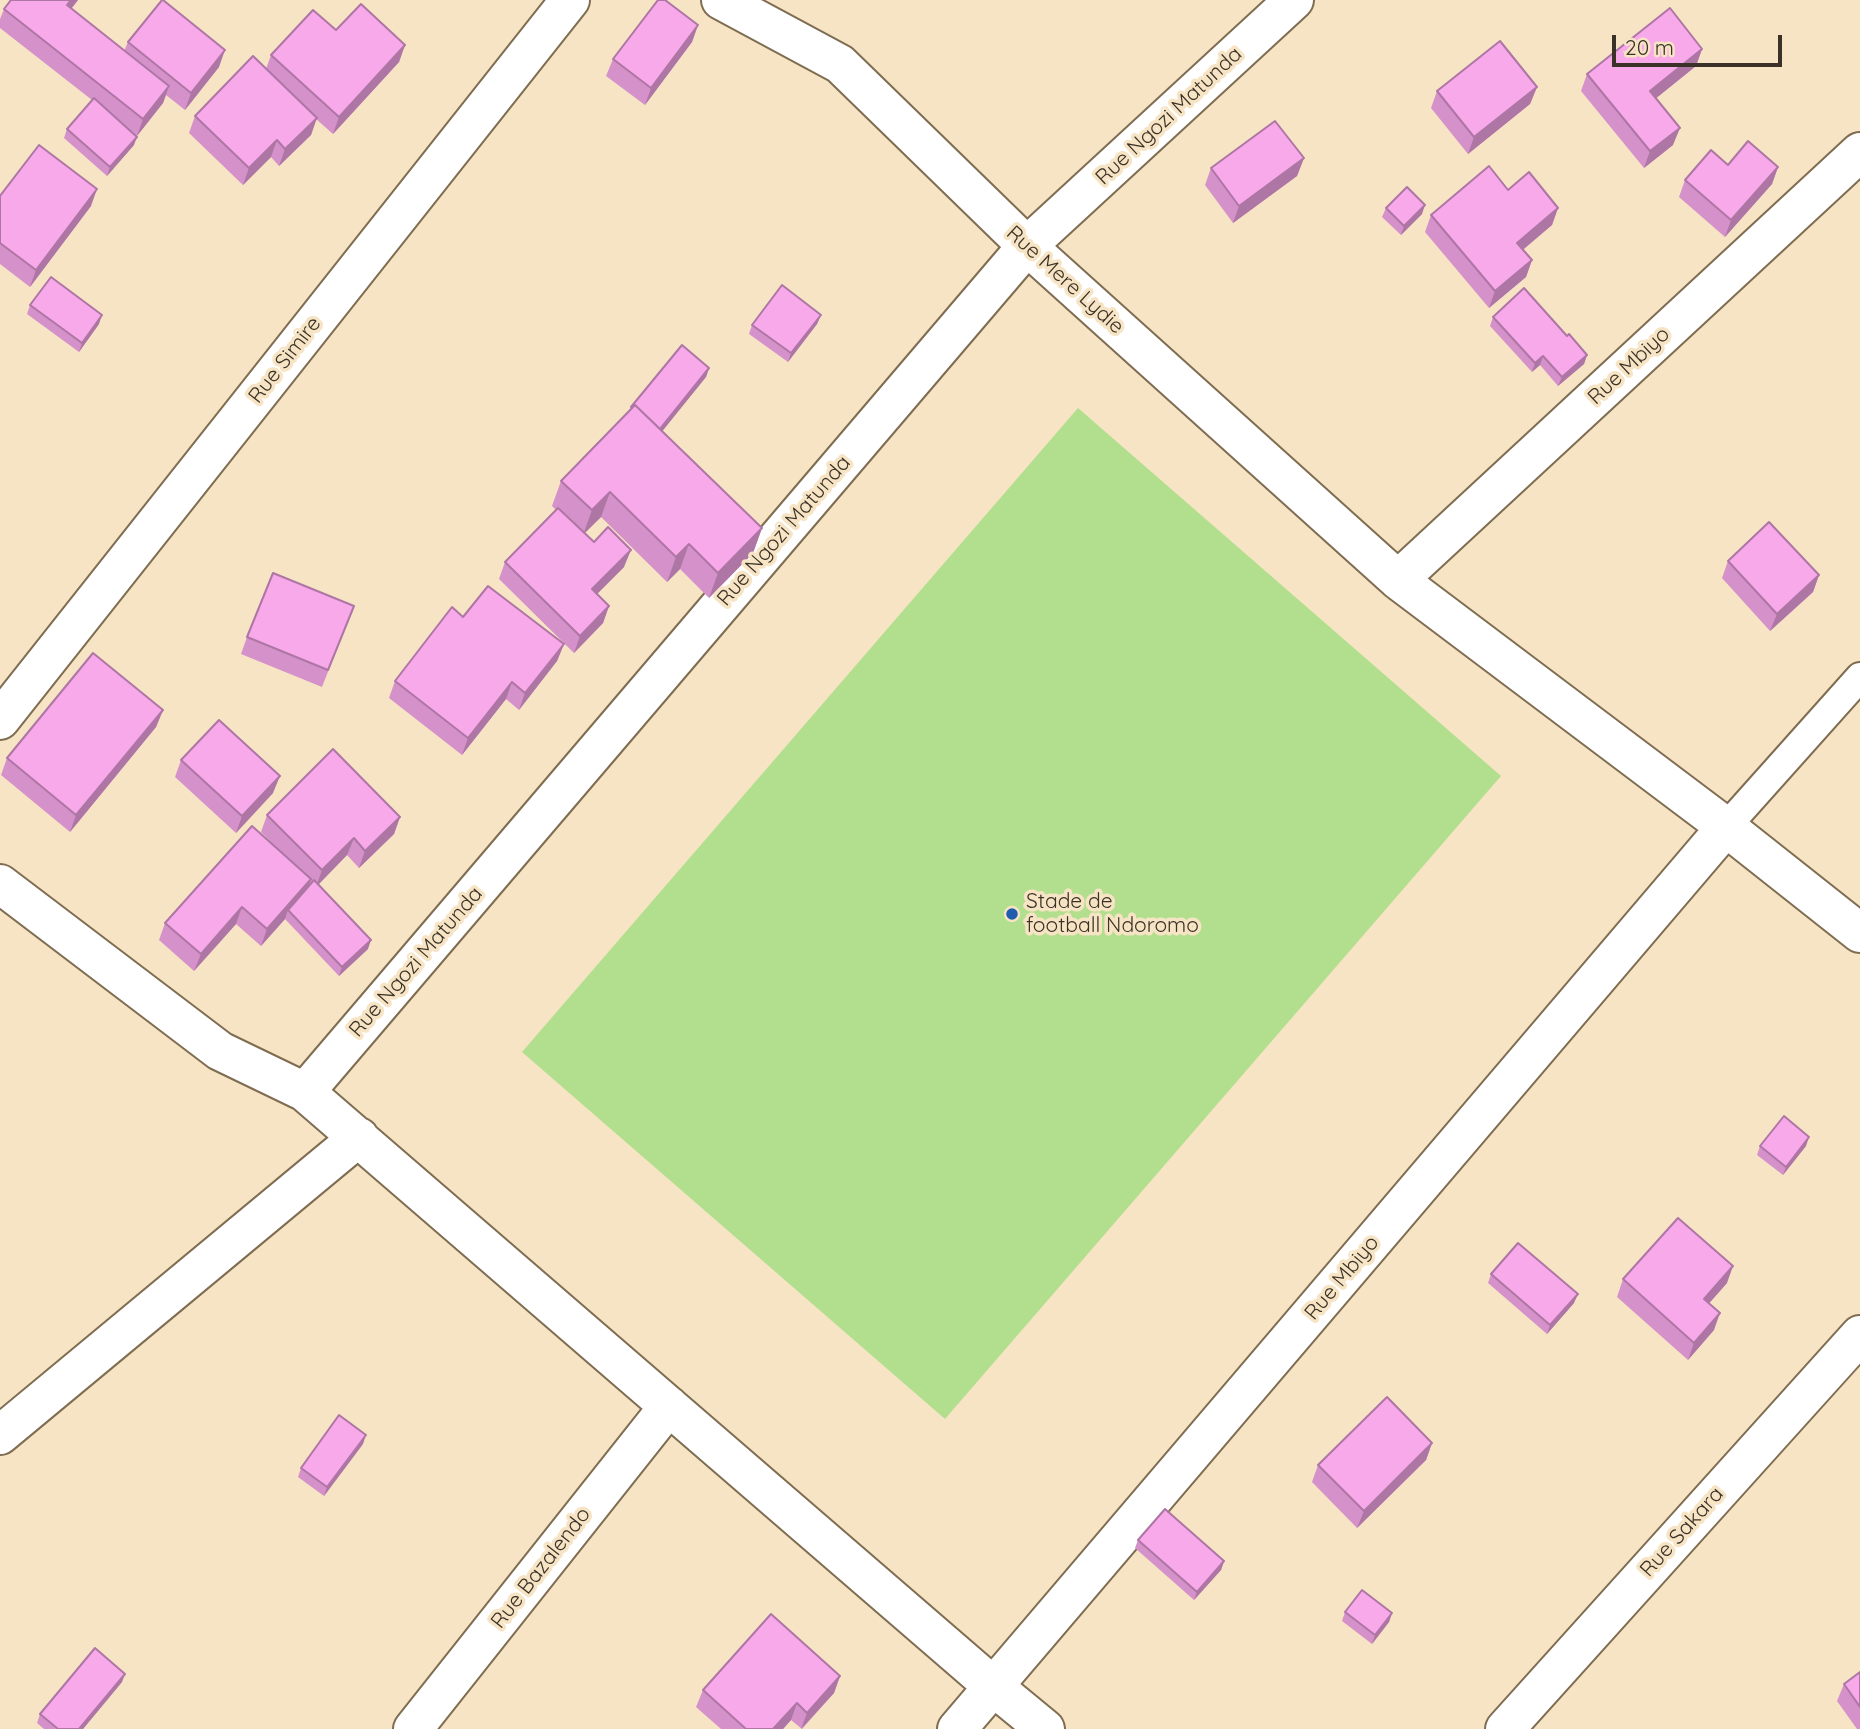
<!DOCTYPE html>
<style>
body{margin:0}
#map{position:relative;width:1860px;height:1729px;overflow:hidden;background:#f7e4c5;font-family:Quicksand,sans-serif}
canvas{display:block}
.scale{position:absolute;left:1612px;top:35px;width:170px;height:32px;box-sizing:border-box;border:4px solid #3a3226;border-top:0;padding-left:9px;font-size:21px;line-height:24px;white-space:nowrap;color:#3a3226;-webkit-text-stroke:5px #f7e4c5;paint-order:stroke}
</style>
<div id="map">
<canvas width="1860" height="1729"></canvas>
<div class="scale">20 m</div>
</div>
<script>
const ctx = document.querySelector('canvas').getContext('2d');
ctx.lineJoin = 'round';
function fill(path, color) { ctx.fillStyle = color; ctx.fill(path, 'evenodd'); }
function stroke(path, color, width, dash) { ctx.strokeStyle = color; ctx.lineWidth = width; ctx.lineCap = dash ? 'butt' : 'round'; ctx.setLineDash(dash || []); ctx.stroke(path); }
function drawText(font, color, halo, rows, align = 'center') {
  ctx.font = font + ' Quicksand,sans-serif'; ctx.lineWidth = 7; ctx.setLineDash([]); ctx.textBaseline = 'middle'; ctx.strokeStyle = halo; ctx.fillStyle = color; for (const [text, x, y, turn = 0] of rows) {
    ctx.save(); ctx.translate(x, y); ctx.rotate((+turn || 0) * Math.PI / 180); ctx.textAlign = isNaN(turn) ? turn : align; if (halo) ctx.strokeText(text, 0, 0); ctx.fillText(text, 0, 0); ctx.restore();
  }
}
fill(new Path2D(`
 M1078,408L1501,776L945,1419L522,1052Z`), '#b2df8e');
const lane = new Path2D(`
 M1726,827L1860,677`);
const street = new Path2D(`
 M721,0L840,64L1027,246L1398,580L1726,827L1860,933
 M1398,580L1860,152
 M0,720L570,0
 M0,884L220,1051L305,1092L994,1687L1045,1729
 M305,1092L1027,246L1294,0
 M0,1435L359,1137
 M413,1729L669,1406
 M957,1729L1726,827
 M1505,1729L1860,1335`);
stroke(lane, '#7f6d52', 32);
stroke(street, '#7f6d52', 42);
stroke(lane, '#fff', 28);
stroke(street, '#fff', 38);
fill(new Path2D(`
 M11,0H78L71,9L124,51L128,42L219,67L185,110L166,95L163,103L137,136L128,129L134,145L107,176L64,138L67,129L92,100L0,28V19L4,9Z
 M698,25L692,42L645,105L606,76L613,59Z
 M336,30L405,45L399,62L333,134L316,119L311,135L279,166L271,157L243,185L189,133L195,116L266,69L271,55Z
 M1702,49L1696,66L1656,98L1673,145L1644,168L1581,91L1587,74Z
 M1537,87L1530,104L1468,154L1431,108L1437,91Z
 M1304,158L1297,176L1233,223L1205,185L1211,168Z
 M1728,165L1778,167L1772,184L1725,237L1679,197L1685,180Z
 M1508,190L1558,208L1552,225L1523,249L1532,260L1526,277L1489,308L1425,232L1431,215Z
 M0,196L91,206L30,287L0,264Z
 M1386,208L1422,214L1401,235L1382,217Z
 M30,305L99,324L79,352L27,314Z
 M821,315L817,324L788,362L749,334L752,325Z
 M1493,317L1567,336L1587,355L1584,364L1558,386L1540,365L1532,372L1490,326Z
 M709,368L706,377L662,431L762,528L753,553L709,598L680,569L667,582L601,517L584,533L594,542L624,567L597,594L609,606L603,623L574,653L499,579L505,562L556,510L552,506L561,481L631,410V407Z
 M1728,561L1819,575L1813,592L1770,631L1722,578Z
 M463,617L564,644L557,661L519,710L506,699L462,755L389,698L395,681Z
 M347,623L322,687L241,654L247,637Z
 M163,710L156,727L70,832L1,775L7,758Z
 M181,760L273,793L236,833L175,777Z
 M267,815L400,817L394,834L359,868L347,855L318,885L368,949L339,976L285,919L261,946L236,924L194,971L159,940L165,923L279,850L261,832Z
 M1760,1146H1806L1783,1175L1757,1155Z
 M1491,1274L1574,1303L1547,1334L1488,1283Z
 M1623,1279L1727,1283L1709,1303L1714,1330L1688,1360L1617,1297Z
 M1432,1443L1426,1460L1357,1528L1312,1482L1318,1465Z
 M363,1444L324,1496L298,1477L301,1468Z
 M1138,1540L1224,1561L1221,1570L1194,1600L1135,1548Z
 M1345,1612L1392,1613L1389,1622L1372,1644L1342,1621Z
 M1860,1672V1729H1857L1837,1701L1844,1684Z
 M840,1676L834,1693L802,1729L791,1720L783,1729H721L696,1707L703,1690Z
 M122,1682L83,1729H44L37,1723L40,1714Z`), '#d591c9');
fill(new Path2D(`
 M71,0H78L61,22L67,5Z
 M698,25L692,42L645,105L651,88Z
 M405,45L399,62L333,134L339,117Z
 M1702,49L1696,66L1644,108L1650,91Z
 M225,50L219,67L185,110L191,93Z
 M169,86L163,103L137,136L143,119Z
 M1537,87L1530,104L1468,154L1474,137Z
 M317,118L311,135L279,166L285,149Z
 M1680,128L1673,145L1644,168L1650,151Z
 M137,137L134,145L107,176L110,167Z
 M277,140L271,157L243,185L249,168Z
 M1304,158L1297,176L1233,223L1239,206Z
 M1778,167L1772,184L1725,237L1731,220Z
 M97,189L91,206L30,287L36,270Z
 M1425,205L1422,214L1401,235L1404,226Z
 M1558,208L1552,225L1511,260L1517,243Z
 M1532,260L1526,277L1489,308L1495,291Z
 M102,315L99,324L79,352L82,343Z
 M821,315L817,324L788,362L791,353Z
 M1587,355L1584,364L1558,386L1562,377Z
 M1543,356L1540,365L1532,372L1535,363Z
 M709,368L706,377L656,439L659,430Z
 M610,492L601,517L583,535L592,510Z
 M762,528L753,553L709,598L718,573Z
 M689,544L680,569L667,582L676,557Z
 M631,550L624,567L585,606L592,589Z
 M1819,575L1813,592L1770,631L1777,614Z
 M609,606L603,623L574,653L580,636Z
 M564,644L557,661L519,710L525,693Z
 M512,682L506,699L462,755L468,738Z
 M163,710L156,727L70,832L76,815Z
 M280,776L273,793L236,833L242,816Z
 M400,817L394,834L359,868L365,851Z
 M354,838L347,855L316,887L322,870Z
 M311,879L305,896L288,910L285,919L261,946L267,929Z
 M242,907L236,924L194,971L201,954Z
 M371,940L368,949L339,976L342,967Z
 M1809,1137L1806,1146L1783,1175L1786,1167Z
 M1733,1266L1727,1283L1698,1316L1704,1299Z
 M1578,1294L1574,1303L1547,1334L1550,1325Z
 M1720,1313L1714,1330L1688,1360L1694,1343Z
 M366,1435L363,1444L324,1496L327,1487Z
 M1432,1443L1426,1460L1357,1528L1364,1511Z
 M1224,1561L1221,1570L1194,1600L1197,1592Z
 M1392,1613L1389,1622L1372,1644L1375,1635Z
 M125,1674L122,1682L83,1729H79Z
 M840,1676L834,1693L801,1729L807,1713Z
 M797,1703L791,1720L783,1729H773Z`), '#ae76a4');
const building = new Path2D(`
 M11,0H71L67,5L169,86L143,119L4,9Z
 M162,0H163L225,50L191,93L128,42Z
 M658,0H665L698,25L651,88L613,59Z
 M361,4L405,45L339,117L271,55L313,10L336,30Z
 M1670,8L1702,49L1650,91L1680,128L1650,151L1587,74Z
 M1500,41L1537,87L1474,137L1437,91Z
 M253,56L317,118L285,149L277,140L249,168L195,116Z
 M94,98L137,137L110,167L67,129Z
 M1275,121L1304,158L1239,206L1211,168Z
 M1748,141L1778,167L1731,220L1685,180L1711,150L1728,165Z
 M39,145L97,189L36,270L0,243V196Z
 M1489,166L1508,190L1529,172L1558,208L1517,243L1532,260L1495,291L1431,215Z
 M1407,187L1425,205L1404,226L1386,208Z
 M51,277L102,315L82,343L30,305Z
 M782,285L821,315L791,353L752,325Z
 M1524,288L1567,336L1569,334L1587,355L1562,377L1543,356L1535,363L1493,317Z
 M682,345L709,368L660,429L635,405L632,408L631,407Z
 M635,405L762,528L718,573L689,544L676,557L610,492L592,510L561,481Z
 M558,508L594,542L608,527L631,550L592,589L609,606L580,636L505,562Z
 M1769,522L1819,575L1777,614L1728,561Z
 M273,573L354,606L328,670L247,637Z
 M488,586L564,644L525,693L512,682L468,738L395,681L452,607L463,617Z
 M93,653L163,710L76,815L7,758Z
 M219,720L280,776L242,816L181,760Z
 M333,749L400,817L365,851L354,838L322,870L267,815Z
 M252,826L311,879L267,929L242,907L201,954L165,923Z
 M314,880L371,940L342,967L288,910Z
 M1784,1116L1809,1137L1786,1167L1760,1146Z
 M1678,1218L1733,1266L1704,1299L1720,1313L1694,1343L1623,1279Z
 M1518,1243L1578,1294L1550,1325L1491,1274Z
 M1387,1397L1432,1443L1364,1511L1318,1465Z
 M339,1415L366,1435L327,1487L301,1468Z
 M1165,1509L1224,1561L1197,1592L1138,1540Z
 M1362,1590L1392,1613L1375,1635L1345,1612Z
 M771,1614L840,1676L807,1713L797,1703L773,1729H746L703,1690Z
 M95,1648L125,1674L79,1729H58L40,1714Z
 M1860,1672V1707L1844,1684Z`);
fill(building, '#f8a9ea');
stroke(building, '#ae76a4', 2);
for (const [x, y, r, color] of [
 [1012,914,7,"#1f5cad"]
]) { const dot = new Path2D(); dot.arc(x, y, r, 0, 2 * Math.PI); ctx.fillStyle = color; ctx.fill(dot); stroke(dot, '#f7e4c5', 2.5); }
drawText('21px', '#3a3226', '#f7e4c5', [
 ["Rue Ngozi Matunda",1169,116,-43],
 ["Rue Mere Lydie",1065,280,42],
 ["Rue Simire",285,360,-52],
 ["Rue Mbiyo",1629,366,-43],
 ["Rue Ngozi Matunda",784,531,-49],
 ["Rue Ngozi Matunda",416,962,-49],
 ["Rue Mbiyo",1342,1278,-50],
 ["Rue Sakara",1682,1532,-48],
 ["Rue Bazalendo",541,1568,-52]
]);
drawText('21px', '#3a3226', '#f7e4c5', [
 ["Stade de",1026,902],
 ["football Ndoromo",1026,926]
], 'left');
</script>
